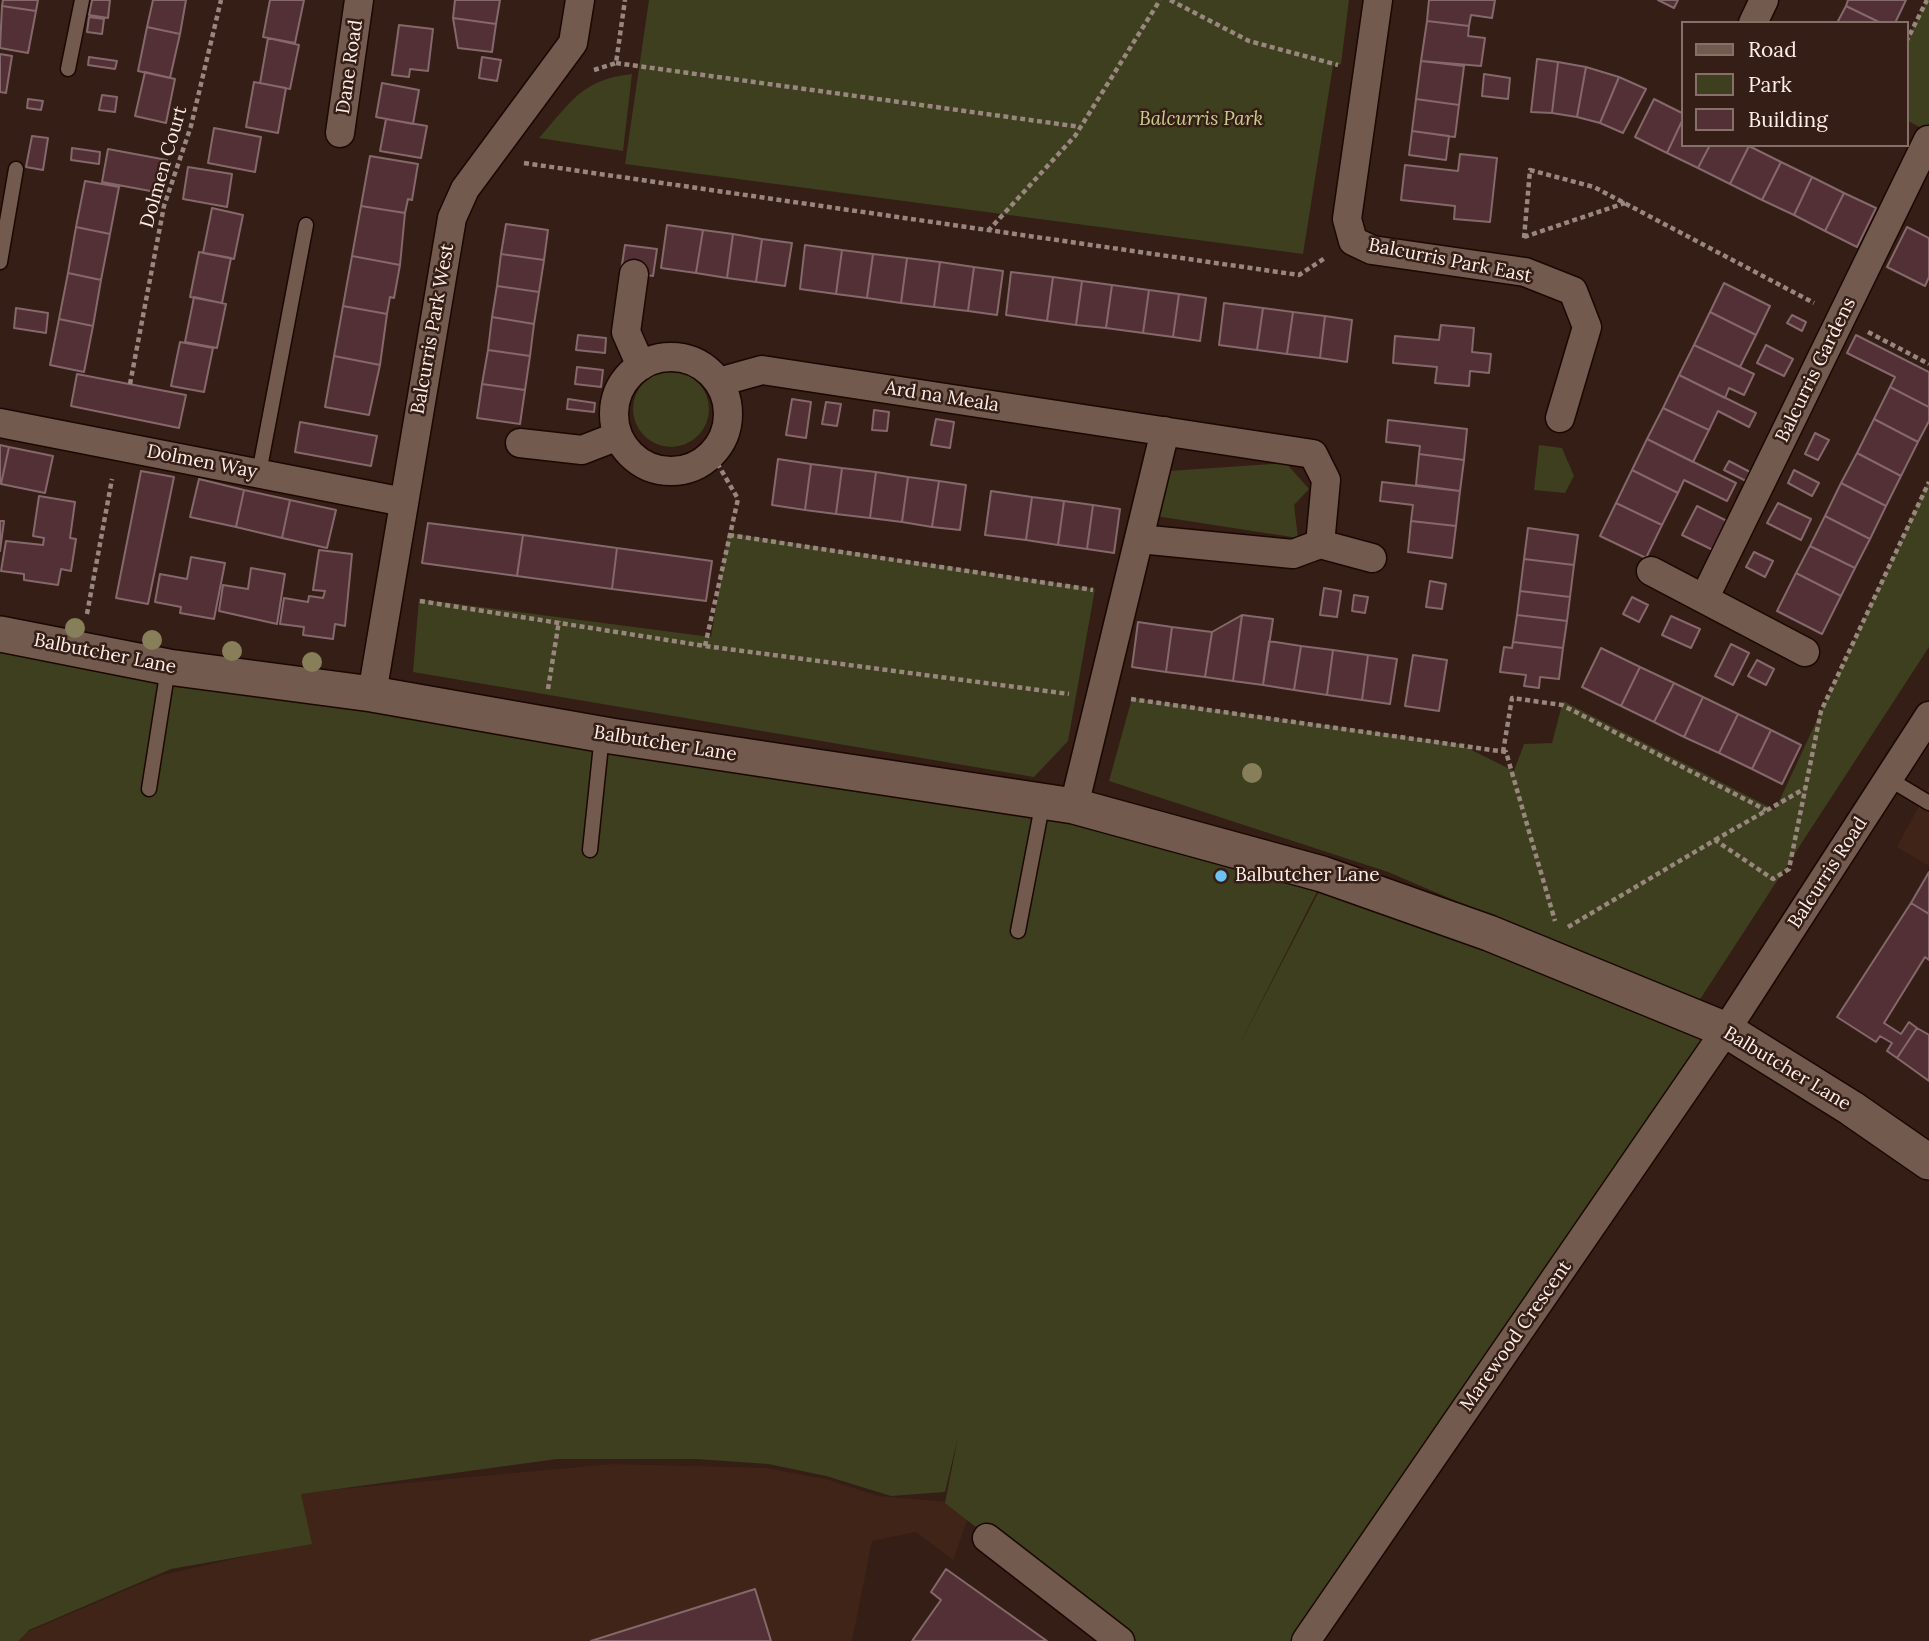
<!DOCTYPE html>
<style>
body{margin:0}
#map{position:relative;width:1929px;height:1641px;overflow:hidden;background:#341e15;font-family:Lora,serif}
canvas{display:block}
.legend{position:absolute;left:1681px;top:21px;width:228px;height:126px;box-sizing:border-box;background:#341e15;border:2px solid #857169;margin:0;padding:9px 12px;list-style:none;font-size:21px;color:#feeee8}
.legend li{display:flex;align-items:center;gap:14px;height:35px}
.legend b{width:35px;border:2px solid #857169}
</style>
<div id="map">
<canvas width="1929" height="1641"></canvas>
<ul class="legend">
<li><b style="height:9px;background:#735a4f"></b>Road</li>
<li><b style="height:19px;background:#3d3f1e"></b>Park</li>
<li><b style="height:19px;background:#533035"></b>Building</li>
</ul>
</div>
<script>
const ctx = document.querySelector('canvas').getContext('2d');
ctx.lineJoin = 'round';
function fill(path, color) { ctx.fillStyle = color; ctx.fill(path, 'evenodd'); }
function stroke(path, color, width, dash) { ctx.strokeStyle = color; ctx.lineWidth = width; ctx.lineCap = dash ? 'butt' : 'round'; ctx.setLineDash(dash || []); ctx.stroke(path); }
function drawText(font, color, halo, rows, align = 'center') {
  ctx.font = font + ' Lora,serif'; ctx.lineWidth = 5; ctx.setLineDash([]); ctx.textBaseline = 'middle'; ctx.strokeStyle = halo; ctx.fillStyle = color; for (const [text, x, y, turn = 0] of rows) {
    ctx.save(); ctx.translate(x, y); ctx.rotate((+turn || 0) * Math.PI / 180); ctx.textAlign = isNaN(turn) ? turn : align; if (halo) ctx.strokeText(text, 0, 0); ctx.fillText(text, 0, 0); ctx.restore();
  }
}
fill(new Path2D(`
 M1929,787V866L1897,847Z
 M612,1464L766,1468L826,1479L878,1496L973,1504L953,1560L916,1532L872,1541L852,1641H14L20,1635L162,1575L305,1543L297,1493Z`), '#402417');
fill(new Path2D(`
 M649,0H1349L1341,64L1333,66L1303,254L625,164Z
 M1927,0H1929V132L1906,120V42Z
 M632,74L623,151L539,138C570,103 582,79 632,74Z
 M633 409a38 38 0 1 1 76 0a38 38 0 1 1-76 0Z
 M1539,445L1562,448L1574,476L1565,493L1534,490Z
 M1286,463L1309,489L1294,505L1298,538L1149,515L1154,472Z
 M1929,480V647L1697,1004L1388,872L1109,781L1132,698L1459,744L1514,771L1524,744L1552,743L1563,701L1775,810Z
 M728,533L1095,589L1068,741L1034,777L413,672L419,599L711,637Z
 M0,635L1074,807L1323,880L1237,1049L1326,878L1724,1031L1305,1641H1122L945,1503L958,1437L945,1492L891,1496L826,1476L768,1464L696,1459H557L301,1494L312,1544L171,1569L29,1630L18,1641H0Z`), '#3d3f1e');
const building = new Path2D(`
 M3,0H38L36,11L2,6Z
 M92,0H110L108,18L89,15Z
 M153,0H186L180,34L147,27Z
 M270,0H304L295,43L263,37Z
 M455,0H500L496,24L453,18Z
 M1429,0H1495L1492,18L1471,15L1469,26L1427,21Z
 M1658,0H1678L1674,8Z
 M1848,0H1906L1895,23H1881L1846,6Z
 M2,6L36,11L28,53L0,48Z
 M1846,6L1881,23H1837Z
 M89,17L104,19L102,34L87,32Z
 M453,18L496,24L492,52L458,48Z
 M1427,21L1469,26L1468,36L1485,38L1481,66L1421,61Z
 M399,25L433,29L428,71L410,69L409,77L392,75Z
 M147,27L180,34L170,78L138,71Z
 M268,38L299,45L290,89L260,83Z
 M0,54L12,56L6,93L0,92Z
 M89,57L117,61L115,69L88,65Z
 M482,57L501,60L497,81L479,78Z
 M1537,59L1558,62L1552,113L1531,112Z
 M1421,61L1464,66L1459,105L1416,99Z
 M1558,62L1586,67L1577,117L1552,113Z
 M1586,67L1619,77L1600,123L1577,117Z
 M145,72L175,79L166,123L135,116Z
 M1484,74L1510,78L1508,99L1482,96Z
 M1619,77L1646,89L1623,133L1600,123Z
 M254,82L286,88L278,133L246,127Z
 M382,83L419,90L413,124L376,117Z
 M102,95L117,97L115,112L99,110Z
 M28,99L43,101L41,110L27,108Z
 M1416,99L1459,105L1455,137L1412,131Z
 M1654,99L1682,113V121L1667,153L1635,137Z
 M386,119L427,126L421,158L380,151Z
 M1682,121V145H1710L1698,168L1667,153Z
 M214,128L261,137L255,172L208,163Z
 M1412,131L1449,136L1446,160L1409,155Z
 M32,136L48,138L43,170L26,167Z
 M1710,145L1749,146L1730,184L1698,168Z
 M1749,146L1781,162L1762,200L1730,184Z
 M72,148L100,152L99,164L71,160Z
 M108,149L167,160L161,193L102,182Z
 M1460,154L1497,158L1490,222L1454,219L1455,206L1401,200L1405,165L1458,171Z
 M370,156L418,164L412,200L408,199L405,213L361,206Z
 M1781,162L1812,177L1794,215L1762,200Z
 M188,167L232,174L227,207L183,199Z
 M1812,177L1844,193L1825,231L1794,215Z
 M85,181L119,187L110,234L76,227Z
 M1844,193L1876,208L1857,247L1825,231Z
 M361,206L405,213L400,265L352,256Z
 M212,208L243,215L234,259L203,253Z
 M506,224L548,230L544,260L501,254Z
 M667,225L703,230L696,273L661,268Z
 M76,227L110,234L101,280L68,273Z
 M1907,227L1929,238V277L1925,286L1887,267Z
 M703,230L733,234L727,278L696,273Z
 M733,234L762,239L756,282L727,278Z
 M762,239L792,243L785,286L756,282Z
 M625,245L657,249L653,276L621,271Z
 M805,245L842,250L836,294L800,289Z
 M842,250L873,254L867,298L836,294Z
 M199,252L231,258L222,303L190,297Z
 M501,254L544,260L539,292L497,286Z
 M873,254L907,258L901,303L867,298Z
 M352,256L400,265L394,298L390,297L387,314L343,306Z
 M907,258L940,262L934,307L901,303Z
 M940,262L974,267L968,311L934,307Z
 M974,267L1003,271L997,315L968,311Z
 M1011,272L1053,277L1047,321L1006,315Z
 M68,273L101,280L93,326L59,319Z
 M1053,277L1082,281L1076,325L1047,321Z
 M1082,281L1112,285L1106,328L1076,325Z
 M1724,283L1770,306L1756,335L1710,312Z
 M1112,285L1149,290L1143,333L1106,328Z
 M497,286L539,292L534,324L492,317Z
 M1149,290L1179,294L1173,337L1143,333Z
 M1179,294L1206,298L1200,341L1173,337Z
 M194,297L226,304L217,348L185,342Z
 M1224,303L1263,308L1257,350L1219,345Z
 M343,306L387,314L380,365L334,356Z
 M16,308L48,313L46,333L14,328Z
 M1263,308L1293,312L1287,354L1257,350Z
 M1293,312L1325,316L1320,358L1287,354Z
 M1710,312L1756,335L1740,367L1694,345Z
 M1792,315L1806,322L1802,331L1787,323Z
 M1325,316L1352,320L1347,362L1320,358Z
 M492,317L534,324L530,356L488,350Z
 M59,319L93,326L84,372L50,365Z
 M1441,325L1474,328L1472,352L1491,354L1489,373L1470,371L1469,386L1435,383L1437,367L1393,363L1395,336L1439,340Z
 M578,335L606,338L605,353L576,350Z
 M1856,335L1929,372V407L1890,387L1895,377L1847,353Z
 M180,342L213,348L204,392L171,386Z
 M1694,345L1754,374L1744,395L1729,388L1725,398L1679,375Z
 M1766,345L1793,359L1784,376L1757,363Z
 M488,350L530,356L525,390L482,384Z
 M334,356L380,365L369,415L325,407Z
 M577,367L603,370L601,387L575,384Z
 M77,374L186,395L179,428L71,406Z
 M1679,375L1756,413L1749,427L1718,411L1709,430L1663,408Z
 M482,384L525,390L520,424L477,418Z
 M1890,387L1929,407V421L1918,442L1874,419Z
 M568,399L595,403L594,412L567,409Z
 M792,399L811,402L806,438L786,435Z
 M826,402L841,404L837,426L822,424Z
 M1663,408L1709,430L1693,462L1647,439Z
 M874,410L889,412L887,431L872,430Z
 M936,419L954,422L950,448L931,445Z
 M1874,419L1918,442L1901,476L1857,453Z
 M1388,420L1467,429L1464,460L1419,454L1420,446L1386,442Z
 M300,422L377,436L371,466L295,452Z
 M1815,433L1829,440L1818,460L1805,454Z
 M1647,439L1736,483L1727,501L1684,480L1678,493L1632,470Z
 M0,445L9,447L1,484L0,483Z
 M9,447L53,456L45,493L1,484Z
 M1857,453L1901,476L1886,506L1841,483Z
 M1419,454L1464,460L1460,491L1416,485Z
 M778,459L811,464L805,510L772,505Z
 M1729,461L1750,472L1746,481L1724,470Z
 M811,464L842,468L836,514L805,510Z
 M842,468L876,472L870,518L836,514Z
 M1632,470L1678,493L1662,525L1616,503Z
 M1794,470L1819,483L1812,496L1788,483Z
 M141,471L174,477L148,604L116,598Z
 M876,472L908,477L902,522L870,518Z
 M908,477L939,481L932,527L902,522Z
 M199,479L244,490L236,527L190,517Z
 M939,481L966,485L960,530L932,527Z
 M1382,482L1460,491L1456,526L1411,521L1413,505L1380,501Z
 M1841,483L1886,506L1870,539L1825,516Z
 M244,490L290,500L282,538L236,527Z
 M991,491L1032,497L1026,540L985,535Z
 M39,496L75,502L70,538L76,539L71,571L61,569L58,585L24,580V574L1,571L6,541L43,545L44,538L33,536Z
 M1032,497L1064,501L1058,545L1026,540Z
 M290,500L336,510L327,548L282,538Z
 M1064,501L1093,505L1087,549L1058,545Z
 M1616,503L1662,525L1646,558L1600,536Z
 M1778,503L1811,519L1801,540L1767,523Z
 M1093,505L1120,509L1114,553L1087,549Z
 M1697,506L1729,522L1715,551L1682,535Z
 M1825,516L1870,539L1855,568L1810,546Z
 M0,521H4L0,551Z
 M1411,521L1456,526L1452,558L1408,552Z
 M428,523L523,535L517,576L422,563Z
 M1528,528L1578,535L1574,565L1524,559Z
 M523,535L617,548L612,589L517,576Z
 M1810,546L1855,568L1841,596L1796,573Z
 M617,548L712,561L706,601L612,589Z
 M319,550L352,554L345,626L335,624L333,639L303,635L304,627L280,624L284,598L308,602L309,596L323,598L325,591L313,590Z
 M1754,552L1773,561L1765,577L1746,567Z
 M191,557L225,563L214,619L180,613L181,607L155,602L160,574L187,579Z
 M1524,559L1574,565L1570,597L1520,591Z
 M251,568L285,574L277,624L219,611L223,585L248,589Z
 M1796,573L1841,596L1822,634L1777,611Z
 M1430,581L1446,584L1442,609L1426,607Z
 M1324,588L1341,591L1337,617L1320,615Z
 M1520,591L1570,597L1567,621L1517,615Z
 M1354,595L1368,597L1365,613L1352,611Z
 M1632,597L1648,605L1639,622L1623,614Z
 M1242,615L1233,681L1205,677L1212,632Z
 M1242,615L1273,619L1263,685L1233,681Z
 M1517,615L1567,621L1563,648L1513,642Z
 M1671,616L1700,629L1691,648L1662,635Z
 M1138,622L1172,627L1166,672L1132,667Z
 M1172,627L1212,632L1205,677L1166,672Z
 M1269,641L1301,646L1294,690L1263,685Z
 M1513,642L1563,648L1559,679L1540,677L1539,688L1524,686L1526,675L1500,672L1504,647L1512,648Z
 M1731,644L1749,653L1733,685L1715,676Z
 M1301,646L1333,650L1327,695L1294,690Z
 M1601,648L1640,667L1621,706L1582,687Z
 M1333,650L1368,655L1362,700L1327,695Z
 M1368,655L1397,659L1390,704L1362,700Z
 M1413,655L1447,660L1439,711L1405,706Z
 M1757,660L1774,669L1766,685L1748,676Z
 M1640,667L1674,683L1654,722L1621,706Z
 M1674,683L1703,697L1684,737L1654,722Z
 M1703,697L1738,714L1719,753L1684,737Z
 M1738,714L1771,730L1752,769L1719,753Z
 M1771,730L1801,745L1782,784L1752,769Z
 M1929,872V914L1911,903Z
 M1911,903L1929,914V960L1925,957L1884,1023L1901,1034L1909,1022L1917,1028L1897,1058L1887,1051L1892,1043L1880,1036L1876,1042L1837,1017Z
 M1917,1028L1929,1035V1081L1897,1058Z
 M946,1569L1047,1641H912L941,1600L931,1592Z
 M755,1589L771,1641H591Z`);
fill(building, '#533035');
stroke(building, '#85686c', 2);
const service = new Path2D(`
 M68,69L82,0
 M0,262L16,169
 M259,473L306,225
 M1889,779L1929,803
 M149,789L168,668
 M590,850L602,735
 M1018,931L1043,801`);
const minor = new Path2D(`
 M1378,0L1347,219L1353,241L1372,250L1525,272L1573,291L1587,327L1560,418
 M1753,23L1764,0
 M340,133L359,0
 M634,274L626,332L641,366
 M614 414a57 57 0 1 1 114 0a57 57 0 1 1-114 0Z
 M719,382L762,370L1313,454L1326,480L1320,544L1293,554L1139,539
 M0,423L404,502
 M520,443L582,450L618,436
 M1320,544L1372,558
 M1651,571L1805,652
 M1704,599L1928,140
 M372,694L452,218L465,189L573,43L580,0
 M1074,806L1165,431
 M987,1538L1120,1641
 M1306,1641L1726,1030L1929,716`);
const tertiary = new Path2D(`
 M0,634L168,667L372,694L611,736L1074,806L1322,874L1489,933L1726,1030L1851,1108L1929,1162`);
stroke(service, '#1b0802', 17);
stroke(minor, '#1b0802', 31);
stroke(tertiary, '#1b0802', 38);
stroke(new Path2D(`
 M1170,0L1249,41L1338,65
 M1906,42L1927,0
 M616,63L1081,127
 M594,70L616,63L625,0
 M524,163L1299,275L1325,258
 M988,231L1075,136L1160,0
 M1524,237L1625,203
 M1524,238L1530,170L1594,187L1814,303
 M1868,332L1929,364
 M130,384L164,206L191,126L221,0
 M729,535L1093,590
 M420,601L705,646L1069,694
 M87,614L112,479
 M705,646L738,499L712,454
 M548,689L559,621
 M1131,699L1506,752L1555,921
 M1503,752L1512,698L1562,705L1766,810
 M1715,840L1804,789
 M1568,927L1715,840L1773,879L1789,869L1821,711L1929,482`), '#99867e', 4.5, [5, 3.5]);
stroke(service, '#735a4f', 14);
stroke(minor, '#735a4f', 28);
stroke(tertiary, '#735a4f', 35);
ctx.fillStyle = '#867f59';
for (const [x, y] of [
 [75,628],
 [152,640],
 [232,651],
 [312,662],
 [1252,773]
]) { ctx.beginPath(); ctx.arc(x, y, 10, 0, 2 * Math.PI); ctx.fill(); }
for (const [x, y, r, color] of [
 [1221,876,7,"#6bc3f2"]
]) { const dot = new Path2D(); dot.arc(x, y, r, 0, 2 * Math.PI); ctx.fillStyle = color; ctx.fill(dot); stroke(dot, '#341e15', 2.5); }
drawText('19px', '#feeee8', '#341e15', [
 ["Dane Road",350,67,-82],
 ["Dolmen Court",164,167,-74],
 ["Balcurris Park East",1450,261,11],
 ["Balcurris Park West",433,329,-80],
 ["Balcurris Gardens",1816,370,-64],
 ["Ard na Meala",942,397,9],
 ["Dolmen Way",202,462,11],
 ["Balbutcher Lane",105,654,11],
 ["Balbutcher Lane",665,744,9],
 ["Balcurris Road",1828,873,-57],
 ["Balbutcher Lane",1787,1069,31],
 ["Marewood Crescent",1516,1336,-55]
]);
drawText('italic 19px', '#c9ce90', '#341e15', [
 ["Balcurris Park",1201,120]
]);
drawText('19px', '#feeee8', '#341e15', [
 ["Balbutcher Lane",1235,876]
], 'left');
</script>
